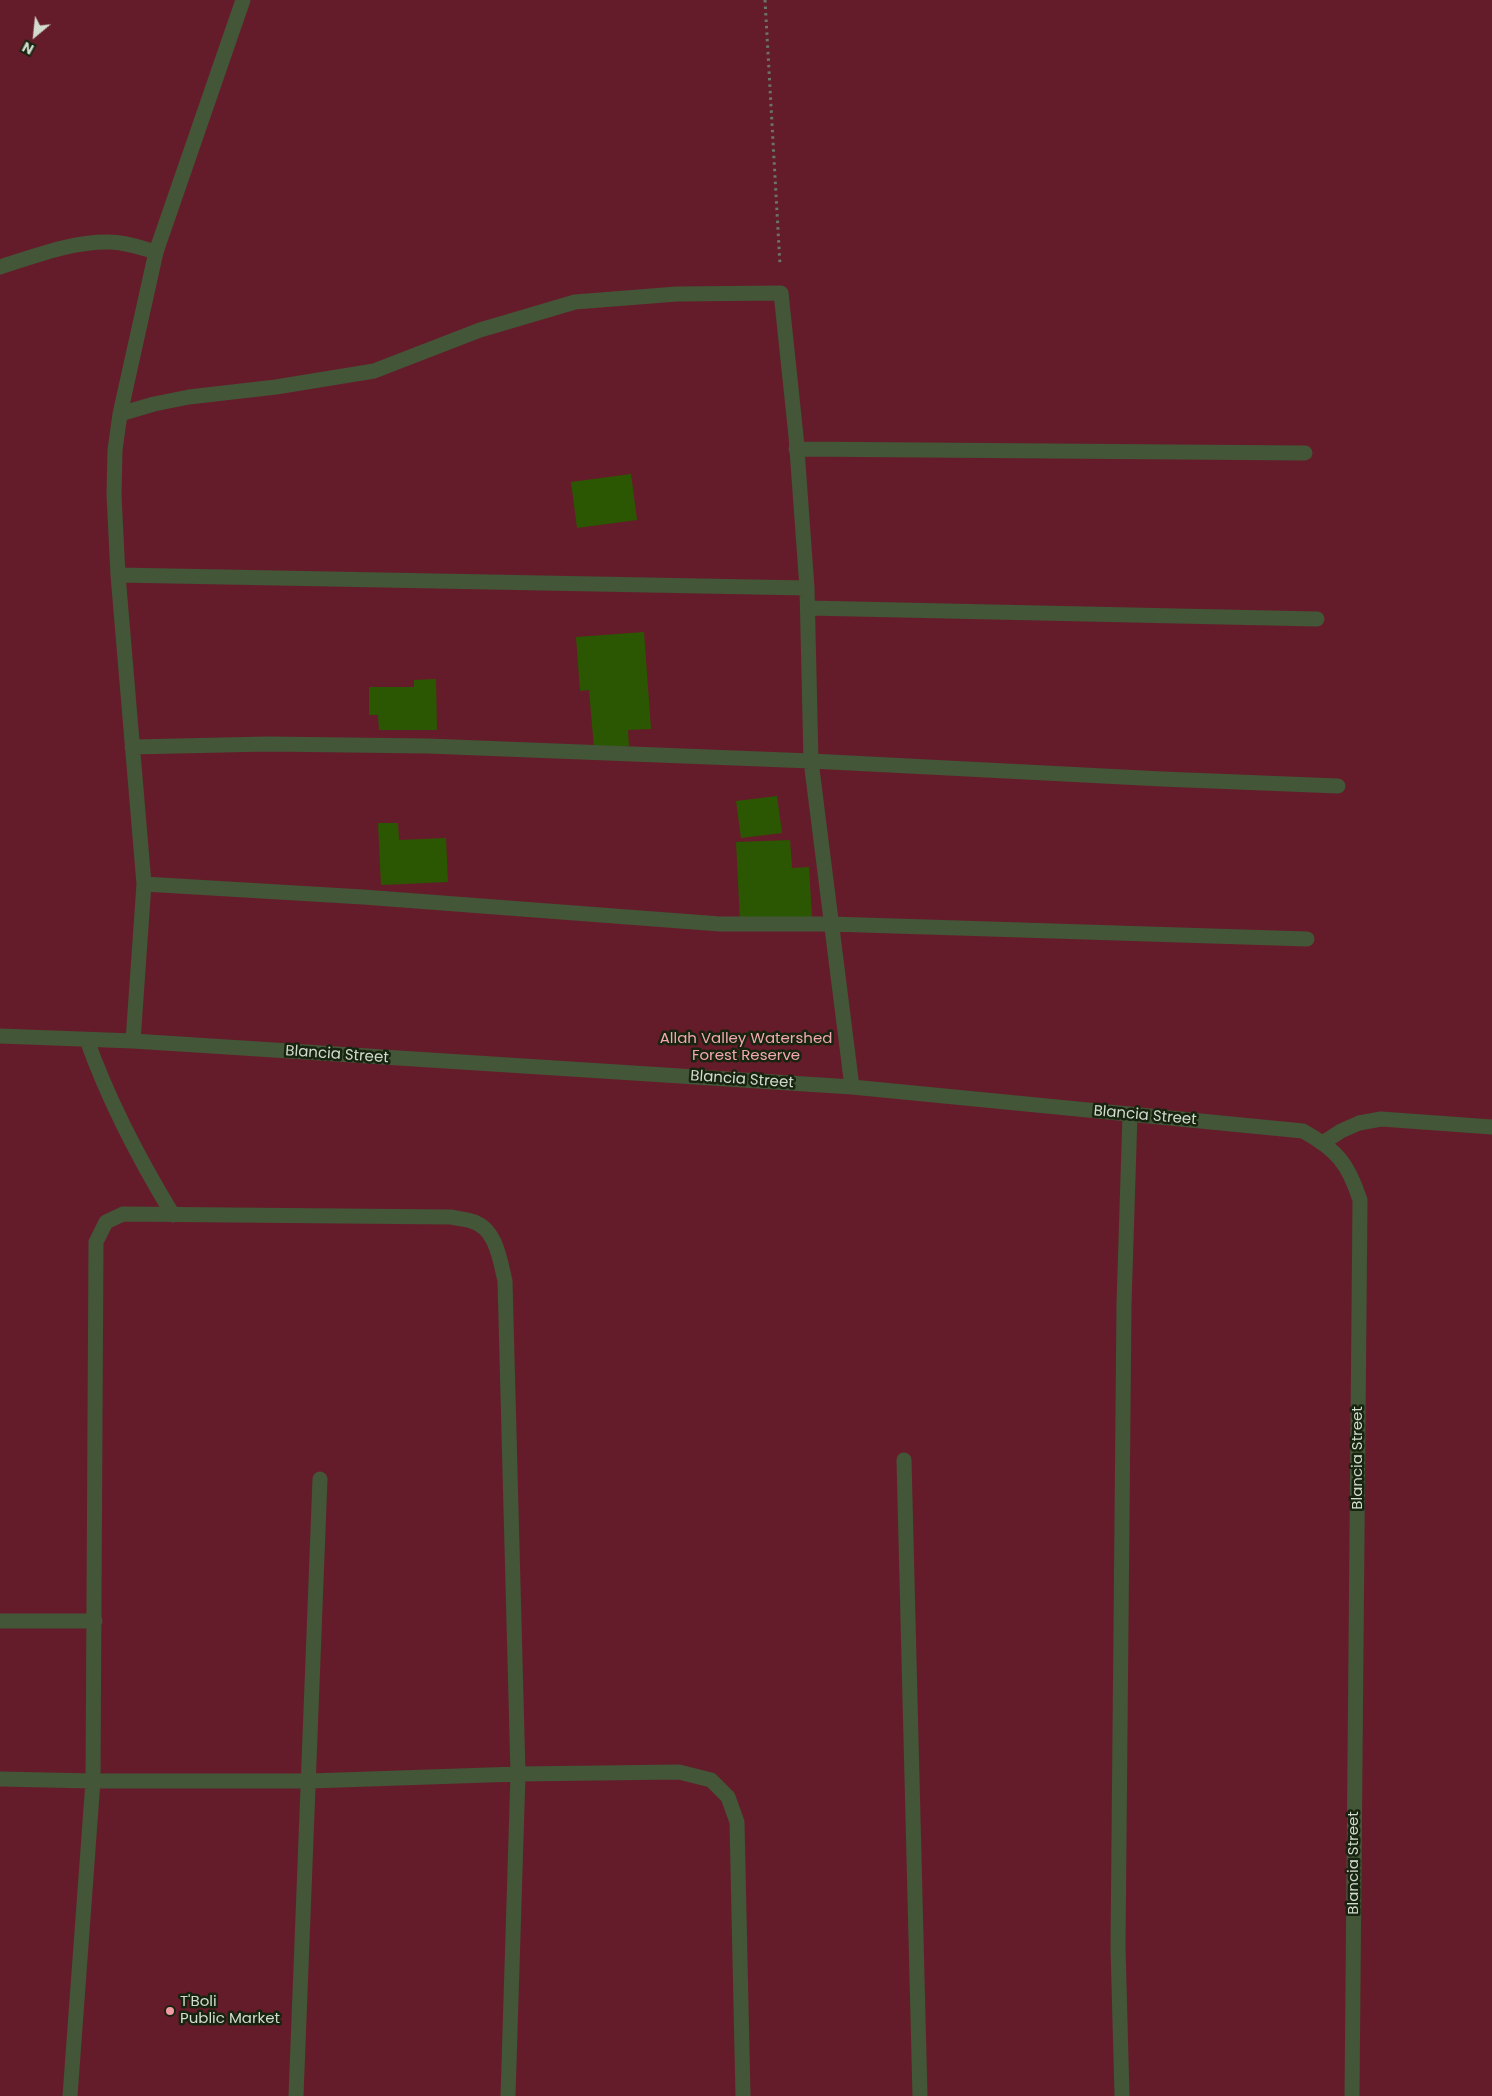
<!DOCTYPE html>
<style>
body{margin:0}
#map{position:relative;width:1492px;height:2096px;overflow:hidden;background:#17240f;font-family:Poppins,sans-serif}
canvas{display:block}
.north{position:absolute;left:10px;top:10px;width:50px;height:50px;-webkit-text-stroke:4px #17240f;paint-order:stroke;rotate:208deg;font-size:14px;font-weight:700;line-height:20px;text-align:center;color:#d2dbcd}
.north::after{content:'';display:block;margin:auto;width:18px;height:22px;background:#d2dbcd;clip-path:polygon(50% 0,100% 100%,50% 72%,0 100%)}
</style>
<div id="map">
<canvas width="1492" height="2096"></canvas>
<div class="north">N</div>
</div>
<script>
const ctx = document.querySelector('canvas').getContext('2d');
ctx.lineJoin = 'round';
function fill(path, color) { ctx.fillStyle = color; ctx.fill(path, 'evenodd'); }
function stroke(path, color, width, dash) { ctx.strokeStyle = color; ctx.lineWidth = width; ctx.lineCap = dash ? 'butt' : 'round'; ctx.setLineDash(dash || []); ctx.stroke(path); }
function drawText(font, color, halo, rows, align = 'center') {
  ctx.font = font + ' Poppins,sans-serif'; ctx.lineWidth = 5; ctx.setLineDash([]); ctx.textBaseline = 'middle'; ctx.strokeStyle = halo; ctx.fillStyle = color; for (const [text, x, y, turn = 0] of rows) {
    ctx.save(); ctx.translate(x, y); ctx.rotate((+turn || 0) * Math.PI / 180); ctx.textAlign = isNaN(turn) ? turn : align; if (halo) ctx.strokeText(text, 0, 0); ctx.fillText(text, 0, 0); ctx.restore();
  }
}
fill(new Path2D(`
 M0,0H1492V2096H0Z`), '#651c2a');
fill(new Path2D(`
 M631,474L637,520L577,528L571,482Z
 M644,632L651,729L628,730L629,746L594,748L589,690L580,691L576,637Z
 M436,679L437,730H379L378,715H369V687H414V680Z
 M777,796L782,833L741,838L736,801Z
 M378,823H398L399,840L446,838L448,882L381,885Z
 M790,840L792,868L809,867L812,918L740,921L736,842Z`), '#2b5702');
stroke(new Path2D(`
 M765,0L780,265`), '#6a7564', 3, [2.5, 4]);
stroke(new Path2D(`
 M0,267C35,256 73,241 110,242C126,242 141,248 156,252
 M120,414L154,404L189,397L276,387L374,371L480,330L575,302L677,294L781,293L796,436L807,588L811,761L852,1087
 M796,449L1305,453
 M118,575L807,588
 M808,608L1317,619
 M132,747L268,744L428,746L811,761L1162,779L1338,786
 M144,884L118,575L114,495L115,450L120,414L156,252L243,0
 M0,1036L133,1041L852,1087L1303,1131C1337,1150 1348,1163 1360,1200L1352,2096
 M87,1040C109,1102 139,1159 173,1215
 M133,1041L144,884L363,897L720,924H831L1307,939
 M1324,1142L1341,1131L1359,1123L1381,1119L1492,1127
 M904,1460L920,2096
 M0,1621H95
 M0,1779L93,1781H310L518,1774L679,1772L711,1780L728,1797L737,1822L743,2096
 M70,2096L93,1781L96,1242L106,1222L123,1214L451,1217C458,1219 465,1219 471,1221C496,1227 500,1260 505,1281L518,1774L508,2096
 M296,2096L320,1479
 M1122,2096L1118,1947L1124,1304L1130,1114`), '#435638', 15);
for (const [x, y, r, color] of [
 [170,2011,5,"#f49aa4"]
]) { const dot = new Path2D(); dot.arc(x, y, r, 0, 2 * Math.PI); ctx.fillStyle = color; ctx.fill(dot); stroke(dot, '#17240f', 2); }
drawText('15px', '#f3a8af', '#17240f', [
 ["Allah Valley Watershed",746,1039],
 ["Forest Reserve",746,1056]
]);
drawText('15px', '#d2dbcd', '#17240f', [
 ["Blancia Street",337,1055,4],
 ["Blancia Street",742,1080,4],
 ["Blancia Street",1145,1116,5],
 ["Blancia Street",1358,1458,-90],
 ["Blancia Street",1354,1863,-90]
]);
drawText('15px', '#d2dbcd', '#17240f', [
 ["T'Boli",180,2002],
 ["Public Market",180,2019]
], 'left');
</script>
